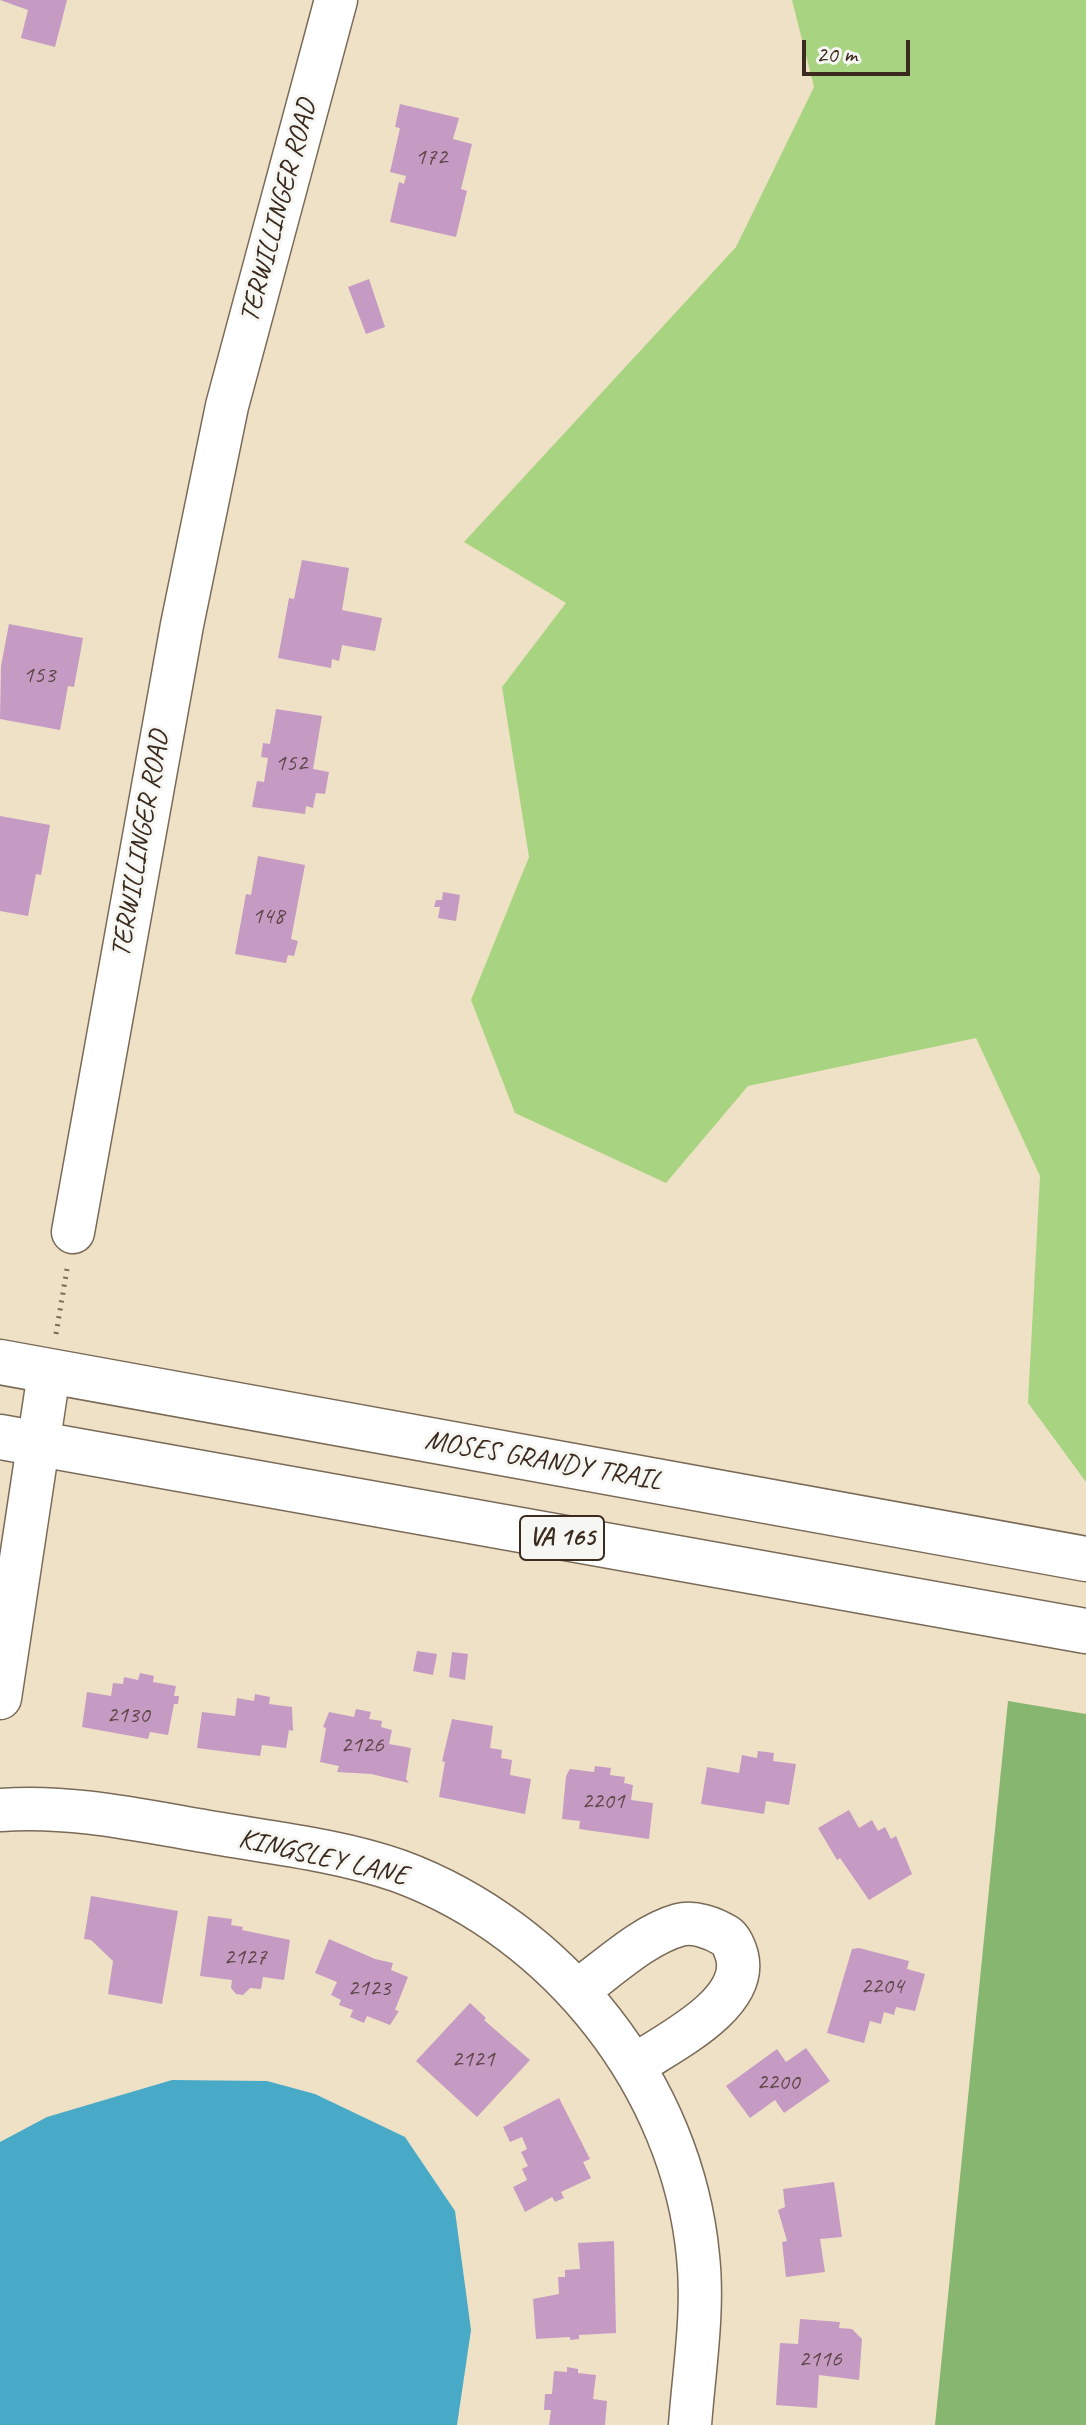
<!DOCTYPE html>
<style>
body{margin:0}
#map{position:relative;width:1086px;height:2425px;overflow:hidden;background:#efe1c5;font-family:Caveat,sans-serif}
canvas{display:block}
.scale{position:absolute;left:802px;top:40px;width:108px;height:36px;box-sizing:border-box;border:4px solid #3b2a1e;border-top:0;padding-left:10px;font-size:24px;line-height:28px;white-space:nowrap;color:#3b2a1e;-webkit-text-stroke:6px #f6f6f2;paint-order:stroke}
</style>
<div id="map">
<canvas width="1086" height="2425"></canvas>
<div class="scale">20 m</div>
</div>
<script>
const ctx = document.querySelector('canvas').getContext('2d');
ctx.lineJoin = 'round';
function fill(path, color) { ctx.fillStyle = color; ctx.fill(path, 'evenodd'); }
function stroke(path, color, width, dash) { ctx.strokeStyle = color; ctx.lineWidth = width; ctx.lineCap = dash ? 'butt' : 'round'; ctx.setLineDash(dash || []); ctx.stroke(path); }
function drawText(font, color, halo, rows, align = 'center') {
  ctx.font = font + ' Caveat,sans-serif'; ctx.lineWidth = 6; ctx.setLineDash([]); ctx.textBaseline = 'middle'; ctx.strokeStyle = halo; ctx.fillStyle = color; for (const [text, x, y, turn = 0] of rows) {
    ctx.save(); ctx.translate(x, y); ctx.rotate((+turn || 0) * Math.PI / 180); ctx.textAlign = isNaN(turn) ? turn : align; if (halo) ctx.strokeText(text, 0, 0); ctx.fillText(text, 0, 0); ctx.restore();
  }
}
fill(new Path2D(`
 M792,0H1086V1482L1028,1403L1040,1176L976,1038L748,1086L666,1183L515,1113L471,1000L529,857L502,687L566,603L464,542L736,247L814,87Z`), '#a8d481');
fill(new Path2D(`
 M1008,1701L1086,1714V2425H935Z`), '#86b66f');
fill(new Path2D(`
 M172,2080L267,2081L315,2094L405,2137L455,2211L471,2330L457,2425H0V2142L47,2117Z`), '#48aac7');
fill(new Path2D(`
 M0,0H67L55,47L21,38L28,10Z
 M400,104L459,118L453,139L472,144L461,189L467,191L456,237L390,222L399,182L404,184L406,176L390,172L400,128L395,127Z
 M369,279L385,327L366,334L348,287Z
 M302,560L349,568L342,610L382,618L375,651L342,645L339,661L332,659L331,668L278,658L289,598L294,599Z
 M9,624L83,638L74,687L68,686L60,730L0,719L1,666Z
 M276,709L322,716L313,769L329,772L325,794L316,793L313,808L306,806L305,814L252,807L257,781L264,782L268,758L261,757L263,743L270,744Z
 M0,816L50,825L41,875L36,874L28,916L0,911Z
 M258,856L305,865L291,939L298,941L294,956L288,955L286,963L235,954L246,894L251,895Z
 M443,892L460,895L456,921L438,918L440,907H434L436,900H442Z
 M417,1651L437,1654L433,1675L413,1671Z
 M452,1652L468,1654L465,1680L449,1677Z
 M140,1673L154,1676L153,1682L176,1686L174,1696H179L178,1704H174L168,1735L150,1732L148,1739L82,1727L87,1692L111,1696L113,1683L123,1684L124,1677L138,1680Z
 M255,1694L270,1697L269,1704L292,1707L293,1731L289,1730L286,1748L262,1745L260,1756L197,1748L202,1712L235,1716L237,1698L254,1701Z
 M356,1709L371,1712L369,1719L382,1721L381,1727L392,1730L389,1744L411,1748L406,1779L409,1783L371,1774L337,1772L339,1766L320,1762L326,1728L323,1727L329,1712L354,1717Z
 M452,1719L493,1726L490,1748L502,1750L501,1758L512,1760L510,1775L531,1779L525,1814L439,1797L445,1762L442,1761Z
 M758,1751L774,1753L773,1761L796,1764L789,1805L766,1801L764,1814L701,1804L707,1767L739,1773L742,1755L757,1758Z
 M595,1766L611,1768L610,1775L625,1777L624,1783L633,1785L631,1800L653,1803L649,1839L579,1829L580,1821L562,1819L566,1776L570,1769L594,1772Z
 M849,1810L859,1828L872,1820L878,1831L885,1827L891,1839L896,1836L912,1874L869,1900L840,1858L837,1860L818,1828Z
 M91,1896L178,1911L162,2004L108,1994L113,1961L91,1940L84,1939Z
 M208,1916L232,1919L231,1925L243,1927L242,1930L290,1940L284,1980L263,1977L261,1989L250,1988L243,1995L236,1994L231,1988L232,1980L200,1976Z
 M329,1939L375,1959L393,1963L391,1970L408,1977L395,2010L399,2011L390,2025L367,2016L364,2023L350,2017L353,2010L339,2005L341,2000L331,1995L337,1982L315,1973Z
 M859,1948L909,1961L907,1969L925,1974L915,2011L896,2007L894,2015L884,2012L881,2024L870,2021L864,2043L827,2033L852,1949Z
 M470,2003L486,2018L484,2020L530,2060L477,2117L416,2061Z
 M806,2048L830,2081L784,2113L775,2100L750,2118L726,2086L777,2049L786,2062Z
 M559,2098L590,2159L583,2162L591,2178L561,2192L564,2198L555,2202L552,2197L525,2212L513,2187L527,2180L522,2169L528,2166L521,2152L527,2149L522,2137L510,2142L503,2127Z
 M834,2182L842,2237L820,2239L825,2272L786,2277L782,2242L787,2241L778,2210L785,2207L783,2189Z
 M614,2241L616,2333L579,2335V2339L570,2340V2337L536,2339L533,2299L559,2294L558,2277H565V2270L580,2269L578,2243Z
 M800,2319L840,2322L839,2328L852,2329L862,2339L859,2380L819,2375L817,2408L776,2405L780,2343L798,2344Z
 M567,2367L578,2369V2373L596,2375L593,2399L607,2401L605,2425H549L551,2410H544L545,2394H552L554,2371L567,2372Z`), '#c59bc4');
const street = new Path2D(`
 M73,1232L182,625L227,406L336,0
 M0,1698L49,1373
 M0,1810C76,1804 152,1823 227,1835C283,1844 345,1852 399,1871C559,1930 682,2086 698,2256C704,2312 694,2370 690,2425
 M577,1991C608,1969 643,1935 679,1925C694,1921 713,1928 726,1936C732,1940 735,1949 737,1956C749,2004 668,2043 635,2065`);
const primary = new Path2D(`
 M0,1362L1086,1559
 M0,1437L1086,1631`);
stroke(street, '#7a6a58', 45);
stroke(primary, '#7a6a58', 47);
stroke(new Path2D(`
 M56,1334L67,1269`), '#7a6a58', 5, [2, 6]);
stroke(street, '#fff', 42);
stroke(primary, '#fff', 44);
drawText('24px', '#5e4648', null, [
 ["172",431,158],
 ["153",39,676],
 ["152",291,764],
 ["148",268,917],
 ["2130",128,1716],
 ["2126",362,1746],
 ["2201",603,1802],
 ["2127",245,1958],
 ["2204",882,1987],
 ["2123",369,1989],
 ["2121",473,2060],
 ["2200",778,2083],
 ["2116",820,2360]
]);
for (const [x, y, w] of [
 [562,1538,84]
]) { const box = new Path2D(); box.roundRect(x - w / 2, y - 22, w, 44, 6); ctx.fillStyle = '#f6f6f2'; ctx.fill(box); stroke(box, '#3b2a1e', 2); }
drawText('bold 26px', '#3b2a1e', null, [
 ["VA 165",562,1538]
]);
drawText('28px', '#3b2a1e', '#f6f6f2', [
 ["TERWILLINGER ROAD",279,211,-75],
 ["TERWILLINGER ROAD",141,844,-80],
 ["MOSES GRANDY TRAIL",543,1461,10],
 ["KINGSLEY LANE",323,1858,13]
]);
</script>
